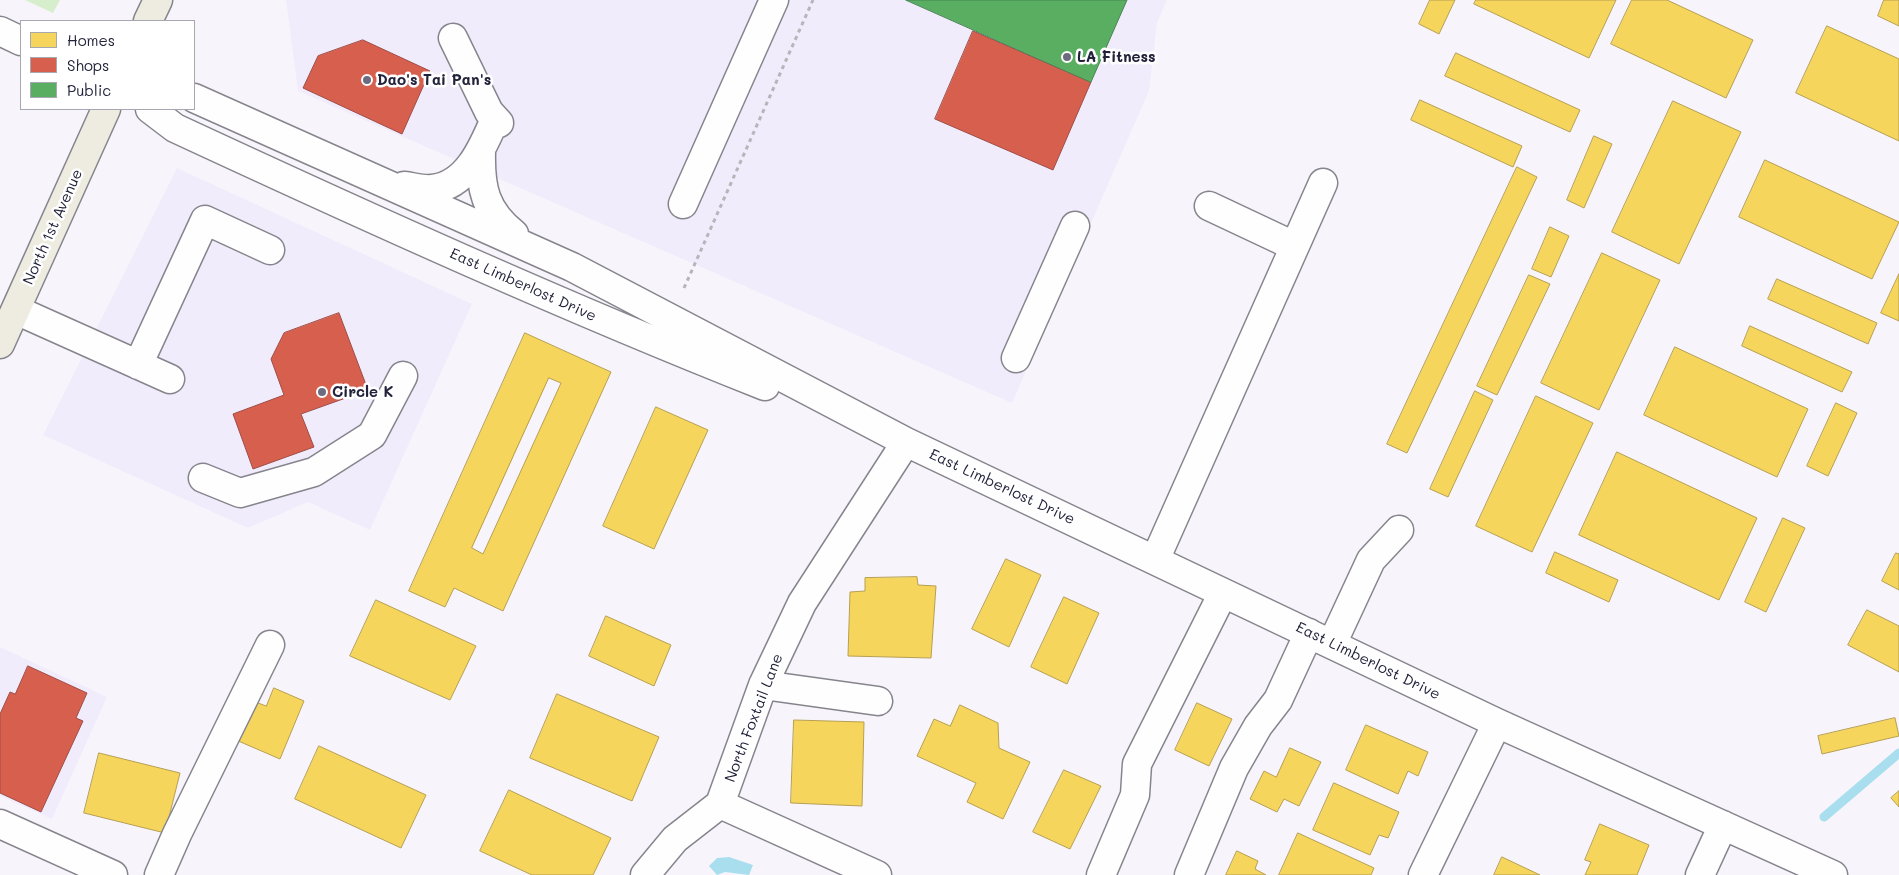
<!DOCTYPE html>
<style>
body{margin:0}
#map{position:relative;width:1899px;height:875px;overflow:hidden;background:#f7f5fb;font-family:Mali,sans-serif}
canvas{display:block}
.legend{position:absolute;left:20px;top:20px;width:175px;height:90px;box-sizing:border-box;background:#fff;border:1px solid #a7a7b1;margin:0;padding:6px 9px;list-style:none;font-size:15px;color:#22223b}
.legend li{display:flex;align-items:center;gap:10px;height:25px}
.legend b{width:25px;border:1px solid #a7a7b1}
</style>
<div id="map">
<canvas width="1899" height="875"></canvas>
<ul class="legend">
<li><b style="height:14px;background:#f6d55c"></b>Homes</li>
<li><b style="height:14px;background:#d6604d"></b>Shops</li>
<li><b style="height:14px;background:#5aae61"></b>Public</li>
</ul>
</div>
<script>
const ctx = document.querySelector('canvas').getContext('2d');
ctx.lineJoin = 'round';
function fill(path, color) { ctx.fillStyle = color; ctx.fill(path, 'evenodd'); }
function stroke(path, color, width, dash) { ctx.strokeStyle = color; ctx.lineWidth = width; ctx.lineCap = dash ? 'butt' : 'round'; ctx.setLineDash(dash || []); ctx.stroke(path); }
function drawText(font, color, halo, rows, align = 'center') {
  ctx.font = font + ' Mali,sans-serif'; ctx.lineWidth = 5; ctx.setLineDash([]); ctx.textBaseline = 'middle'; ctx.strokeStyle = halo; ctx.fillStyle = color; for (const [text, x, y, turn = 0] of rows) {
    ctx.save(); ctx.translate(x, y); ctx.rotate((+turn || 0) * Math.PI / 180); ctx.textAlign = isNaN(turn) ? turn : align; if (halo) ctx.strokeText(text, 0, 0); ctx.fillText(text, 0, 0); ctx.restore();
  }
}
fill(new Path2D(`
 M286,0H1167L1157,23L1149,91L1012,403L298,91Z
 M177,168L472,304L370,530L308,502L248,528L43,435Z
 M0,647L107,697L52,819L0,796Z`), '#f1ecfb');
fill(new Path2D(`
 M25,0H60L53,13Z`), '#d7eecd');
fill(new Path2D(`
 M729,857L753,865L749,875L725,872L717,875L709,866L717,858Z`), '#a9deee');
const homes = new Path2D(`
 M1430,0H1455L1439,34L1419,24Z
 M1476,0H1616L1589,58L1474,4Z
 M1632,0H1667L1753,40L1726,98L1611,44Z
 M1884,0H1899V26L1878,16Z
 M1827,26L1899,59V141L1796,93Z
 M1456,53L1580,110L1570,132L1445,76Z
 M1420,100L1522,146L1513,167L1411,120Z
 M1673,101L1741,132L1679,264L1612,232Z
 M1594,136L1612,144L1584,208L1567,200Z
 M1765,160L1899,222L1872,279L1739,217Z
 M1517,167L1537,177L1407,453L1387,444Z
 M1550,227L1569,236L1551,277L1532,269Z
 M1602,253L1660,280L1599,410L1541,383Z
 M1899,274V321L1881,313Z
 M1529,275L1550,284L1497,395L1477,386Z
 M1777,279L1877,323L1868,344L1768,299Z
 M1750,326L1852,372L1842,392L1742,346Z
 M525,333L611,372L503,611L454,588L445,607L409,591ZM549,378L561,383L483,554L472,548Z
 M1675,347L1808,409L1777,477L1644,415Z
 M1475,391L1493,400L1448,497L1430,489Z
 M1536,396L1593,423L1532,552L1476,526Z
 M1836,403L1857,413L1828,476L1807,466Z
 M656,407L708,430L654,549L603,526Z
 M1617,452L1757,518L1719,600L1579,535Z
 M1783,518L1805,528L1766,612L1745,602Z
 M1555,552L1618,580L1609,602L1546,573Z
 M1896,553L1899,554V590L1882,581Z
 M1006,559L1041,575L1009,647L972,629Z
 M917,577L918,585L936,586L931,658L848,656L850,592L865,591V578Z
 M1064,597L1099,613L1067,684L1031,667Z
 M376,600L476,646L450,700L350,656Z
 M1867,610L1899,626V672L1848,645Z
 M606,616L671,645L654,686L589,656Z
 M274,688L304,701L280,759L236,740L253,701L266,706Z
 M557,694L659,737L632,801L530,758Z
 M1197,703L1232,719L1209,766L1175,750Z
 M960,705L998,723L999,748L1030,762L1003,819L967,802L976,783L917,756L934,719L950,726Z
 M1895,718L1899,736L1822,754L1818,736Z
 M794,720L864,722L862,806L791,803Z
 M1366,725L1428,752L1418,776L1408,771L1398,794L1346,770Z
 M319,746L426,795L401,848L295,799Z
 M1290,748L1321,762L1299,806L1284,799L1277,812L1250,799L1264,771L1276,777Z
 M99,753L180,773L165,833L84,813Z
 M1064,770L1101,786L1070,849L1033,832Z
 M1334,783L1399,812L1388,838L1379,835L1370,855L1313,830Z
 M509,790L611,838L593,875H532L480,851Z
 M1899,791V807L1891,798Z
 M1600,824L1649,845L1637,875H1585L1591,862L1585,860Z
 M1298,833L1374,868L1371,875H1279Z
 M1237,851L1258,861L1255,869L1266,875H1226Z
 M1502,857L1540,875H1494Z`);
fill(homes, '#f6d55c');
stroke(homes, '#b69f52', 1);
const shops = new Path2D(`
 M973,31L1091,82L1053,170L935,119Z
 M363,40L430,71L402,134L303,88L318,56Z
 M339,313L368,390L301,414L314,447L253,469L233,414L284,395L271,359L284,333Z
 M28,666L87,693L76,718L83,721L41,812L0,793V714L10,692L15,694Z`);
fill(shops, '#d6604d');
stroke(shops, '#a04d48', 1);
const public = new Path2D(`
 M906,0H1127L1091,82Z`);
fill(public, '#5aae61');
stroke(public, '#498456', 1);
stroke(new Path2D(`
 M1824,817L1899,753`), '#a9deee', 9);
const minor = new Path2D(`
 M0,31L21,41
 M453,38L489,112L499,123
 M194,98L572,267L906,442L1497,723L1833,875
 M150,109L175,128C369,218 565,307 765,386
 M481,152C480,188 485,211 514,234
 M404,186C413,187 423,190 432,189C467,186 483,147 495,119
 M683,204L774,0
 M1209,206L1294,246
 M16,310L170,379
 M1016,358L1075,226
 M138,365L205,220L270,250
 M203,478L240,493L314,472L372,435L403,376
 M1155,560L1323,183
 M1332,644L1371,560L1399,530
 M763,685L878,701
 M720,804L877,875
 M0,824L113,875
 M159,875L177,834L270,645
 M645,875L675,839L720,804L763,685L802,603L906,442
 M1101,875L1135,795L1137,764L1223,593
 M1189,875L1234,768L1258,726L1278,700L1309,633
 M1423,875L1497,723
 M1700,875L1723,825`);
const major = new Path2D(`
 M148,21L158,0
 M0,344L106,109`);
stroke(minor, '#86858d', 31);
stroke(major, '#86858d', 31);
stroke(new Path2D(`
 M684,288L813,0`), '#b6b5ba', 3, [4, 4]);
stroke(minor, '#fefefe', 28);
stroke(major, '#eeece1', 28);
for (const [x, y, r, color] of [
 [1067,57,5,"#6d6c7e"],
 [367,80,5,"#6d6c7e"],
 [322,392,5,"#6d6c7e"]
]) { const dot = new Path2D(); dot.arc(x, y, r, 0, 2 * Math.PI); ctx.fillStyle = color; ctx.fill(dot); stroke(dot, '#fff', 2); }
drawText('bold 15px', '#22223b', '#fff', [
 ["LA Fitness",1077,57],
 ["Dao's Tai Pan's",377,80],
 ["Circle K",332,392]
], 'left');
drawText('15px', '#22223b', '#fff', [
 ["North 1st Avenue",53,227,-66],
 ["East Limberlost Drive",523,285,24],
 ["East Limberlost Drive",1002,487,25],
 ["East Limberlost Drive",1368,661,26],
 ["North Foxtail Lane",754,718,-69]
]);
</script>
